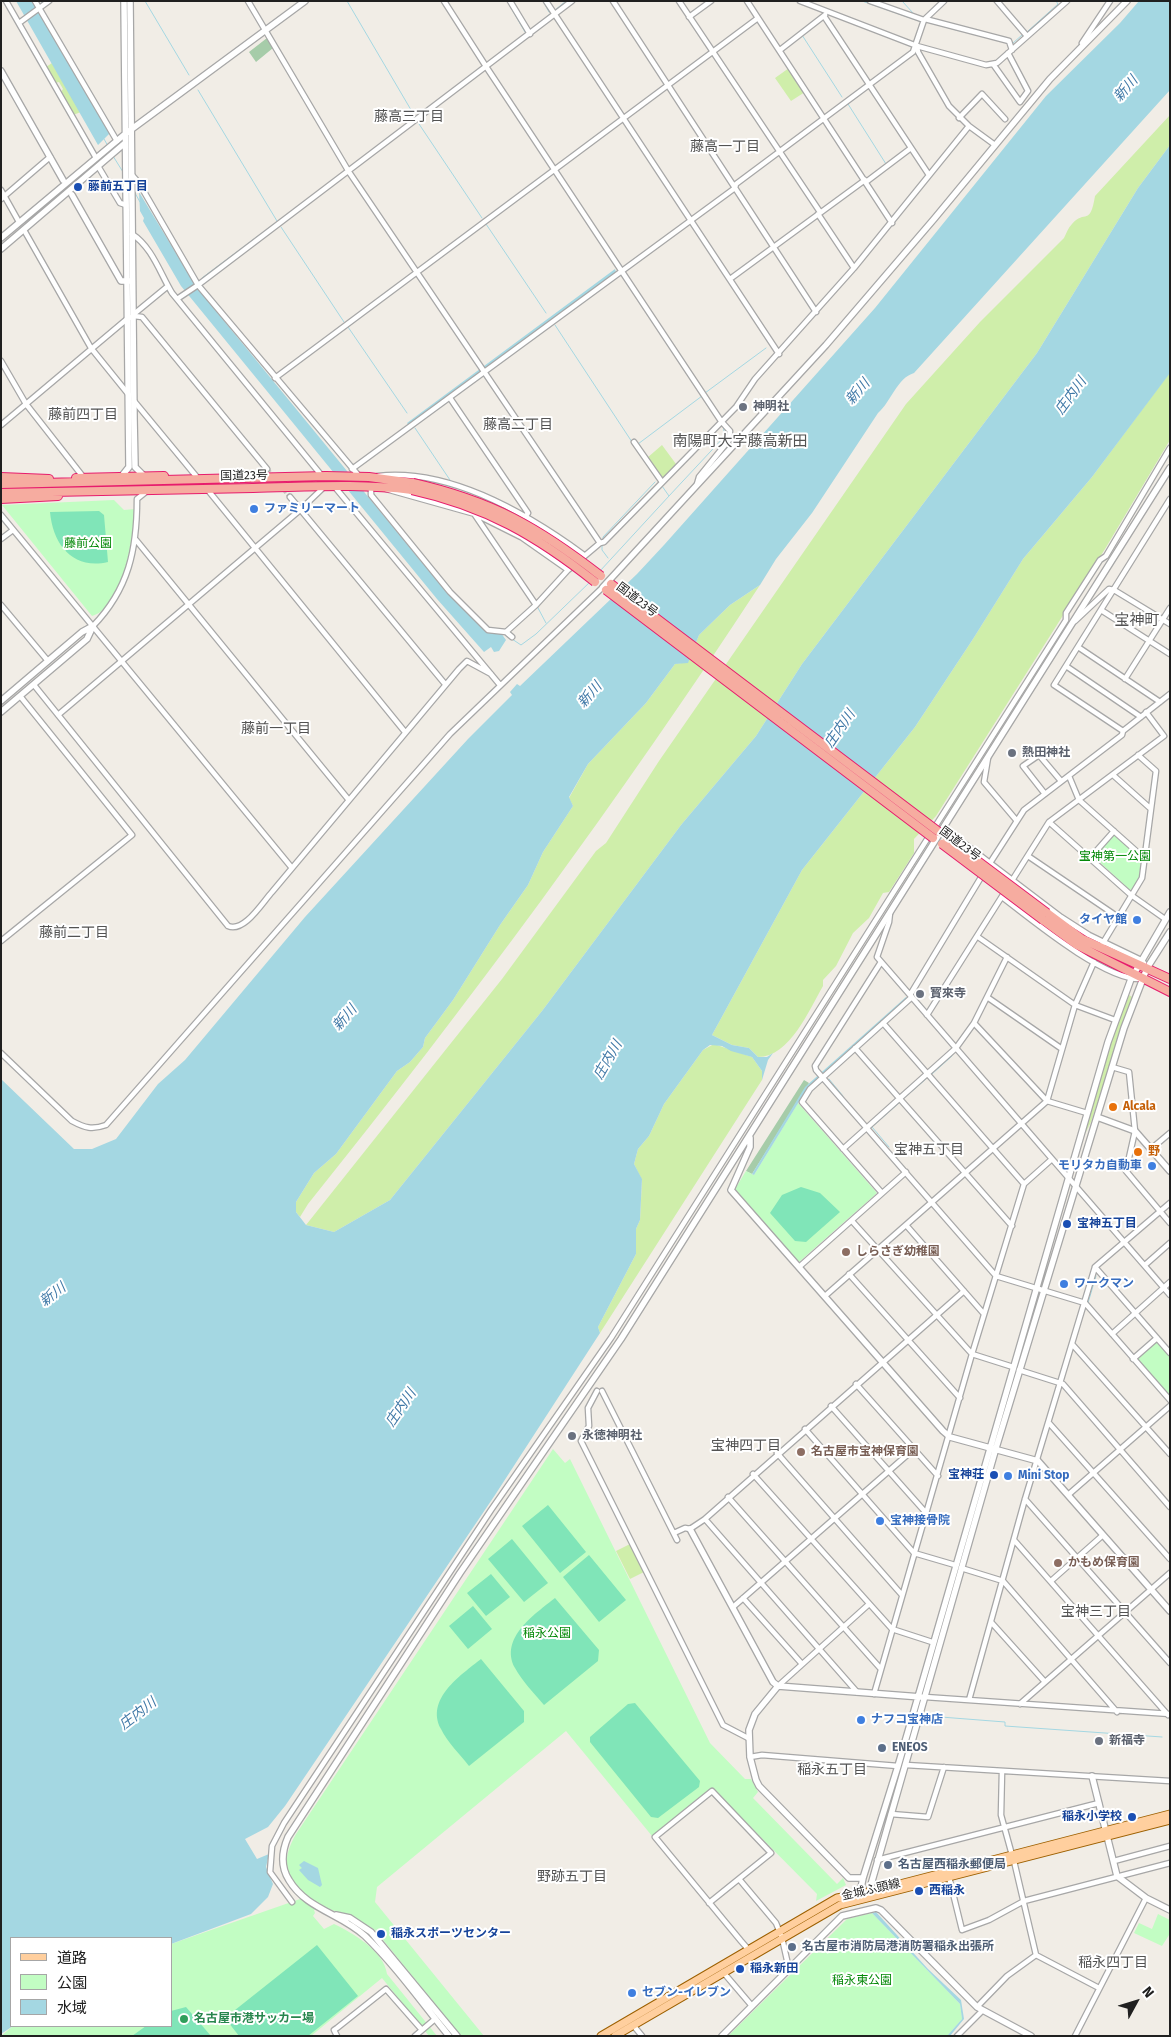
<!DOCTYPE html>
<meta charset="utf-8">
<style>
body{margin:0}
#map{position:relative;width:1171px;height:2037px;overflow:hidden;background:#f1ede6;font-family:"Fira Sans","Noto Sans JP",sans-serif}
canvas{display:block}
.frame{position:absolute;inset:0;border:2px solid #202020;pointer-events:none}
.legend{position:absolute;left:10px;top:1937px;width:162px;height:90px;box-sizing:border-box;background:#fff;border:1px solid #a6a6a6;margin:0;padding:6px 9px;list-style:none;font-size:15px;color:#202020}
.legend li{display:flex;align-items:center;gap:10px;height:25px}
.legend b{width:25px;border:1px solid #a6a6a6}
.north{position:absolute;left:1111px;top:1977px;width:50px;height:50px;-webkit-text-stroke:4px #fff;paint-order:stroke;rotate:51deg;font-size:14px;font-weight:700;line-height:20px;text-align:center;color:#202020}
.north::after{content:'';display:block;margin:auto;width:18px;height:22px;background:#202020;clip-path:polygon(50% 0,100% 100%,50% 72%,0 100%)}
</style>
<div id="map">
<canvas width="1171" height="2037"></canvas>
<div class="frame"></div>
<ul class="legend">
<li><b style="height:6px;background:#ffcf9e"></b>道路</li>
<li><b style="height:14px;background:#c2fdc3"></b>公園</li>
<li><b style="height:14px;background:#a4d7e2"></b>水域</li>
</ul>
<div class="north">N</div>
</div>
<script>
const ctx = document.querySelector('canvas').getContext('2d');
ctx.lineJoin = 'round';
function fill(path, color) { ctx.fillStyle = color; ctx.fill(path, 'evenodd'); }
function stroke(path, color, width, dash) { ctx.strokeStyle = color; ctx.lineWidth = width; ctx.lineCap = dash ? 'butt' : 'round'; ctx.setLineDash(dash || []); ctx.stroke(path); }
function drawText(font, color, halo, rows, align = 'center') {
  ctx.font = font + ' "Fira Sans","Noto Sans JP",sans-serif'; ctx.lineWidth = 4; ctx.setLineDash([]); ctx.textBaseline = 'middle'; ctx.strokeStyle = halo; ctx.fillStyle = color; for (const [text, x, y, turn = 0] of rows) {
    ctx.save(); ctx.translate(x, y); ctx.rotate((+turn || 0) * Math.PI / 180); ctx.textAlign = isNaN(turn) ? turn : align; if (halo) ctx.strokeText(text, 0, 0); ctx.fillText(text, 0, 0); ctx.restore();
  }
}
fill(new Path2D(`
 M52,63L81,112L73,115L61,92L63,89L59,82L55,83L46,67Z
 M789,68L805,92L791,101L775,78Z
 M1170,115V145L1138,188L1037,353L802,664L756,736L681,825L542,1011L390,1200L334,1232L306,1225L502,979L596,851L606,843L659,761L906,404L980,322L1064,238C1066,234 1068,228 1072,224C1085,209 1090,227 1095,196Z
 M1170,372V440L1105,549L936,816L914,839V853L889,892L883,893L869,918L853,933L836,966L823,980V986C809,1010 790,1057 758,1057L749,1048L732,1045L712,1035L802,870L915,727L973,639L1023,559L1092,477Z
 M662,445L676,464L663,478L647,458Z
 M760,585C620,799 468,1005 308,1204L300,1217L296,1212V1202L314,1173L336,1154L397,1071L410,1062L423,1047L425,1038L453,1000L500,925L528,885L543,852L573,806L569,798L588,764L646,703L675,664L688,662L699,635L730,605Z
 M1129,995L1132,997L1091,1122L1082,1140L1110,1041Z
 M714,1044L752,1057L762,1071V1080L600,1333L598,1327L636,1254V1229L640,1220L642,1180L634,1164L638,1149L649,1136L664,1104L703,1050Z
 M630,1544L644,1572L630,1579L616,1551Z`), '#cfeeaa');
fill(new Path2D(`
 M267,38L273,48L256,62L249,52Z
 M804,1080L809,1083L752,1174L746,1171Z`), '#a6cca9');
fill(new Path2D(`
 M114,500L124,510L135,509C134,536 123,608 92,616L2,505Z
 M1114,835L1141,859L1139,879L1132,889L1130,890L1094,857Z
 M798,1103L877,1193L799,1262L735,1189L746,1171L754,1175Z
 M1155,1341L1170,1356V1397L1137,1360Z
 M553,1449L565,1463L570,1459L710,1743L745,1779H751L758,1792L753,1798L837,1884L843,1878L846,1885L816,1901L817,1894L712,1788L652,1836L566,1731L377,1887L375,1902L484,2036H461L375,1930L351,1916L322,1907L314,1910L315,1913L313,1916L324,1929L334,1924C353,1933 384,1951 387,1974L437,2036H429L382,1978L311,2036H1L13,2026H171V1944L300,1899L302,1893C284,1871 282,1859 296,1834Z
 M872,1913L960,2004L962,2019L947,2036H728L847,1919Z
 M1158,1914L1170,1920L1169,1935L1162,1946L1134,1933L1139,1923L1152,1929Z`), '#c2fdc3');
fill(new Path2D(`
 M99,511L104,515L108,562C73,570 53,545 50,512Z
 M801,1187L820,1193L840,1212L806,1242L795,1241L770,1213L782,1195Z
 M548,1505L586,1552L560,1573L522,1526Z
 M512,1539L548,1583L524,1602L488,1559Z
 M589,1555L626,1600L599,1622L563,1577Z
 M491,1574L510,1597L486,1616L467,1593Z
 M555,1598L599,1650L598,1661L544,1705C534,1693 522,1681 515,1668C499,1638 535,1614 555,1598Z
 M473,1606L492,1629L468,1649L449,1626Z
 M481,1659L524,1711V1722L469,1766C460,1754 447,1742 441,1729C425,1699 461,1675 481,1659Z
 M635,1703L700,1781L699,1787L658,1818L651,1817L590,1742V1737L628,1704Z
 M317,1945L358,1996L308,2036H239L225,2018Z
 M186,2007L211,2036H132L146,2026H171V2011Z`), '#80e5b8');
fill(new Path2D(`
 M16,1H33L110,133L98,145Z
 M1139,1H1170V90L914,373C897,378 891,402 878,413L812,513L776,559L760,585L730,605L699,635L688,663L675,664L646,703L588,764L569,797L573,806L543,852L528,885L500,925L453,1000L425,1038L423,1047L410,1062L397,1071L336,1154L314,1173L296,1202V1212L306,1225L334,1232L390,1200L542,1011L681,825L756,736L802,664L1037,353L1138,188L1170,145V373L1092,477L1023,559L973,639L915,727L802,870L712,1035L732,1045L749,1048L758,1057H767L773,1053L768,1060L762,1080V1071L752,1057L731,1051L722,1046L710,1045L703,1050L664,1104L649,1136L638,1149L634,1164L642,1179L640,1220L636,1229V1254L598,1327L600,1333L495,1495L285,1806L268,1827L245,1839L257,1859L269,1854L266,1867L273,1884L268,1897L251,1914L171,1944V1938H11V2026H13L1,2034V1079L74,1149H92L116,1139L158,1084L185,1060L305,917L468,739L512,695L510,692L517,684L520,686L637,574L664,545L875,308L1046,96L1120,23Z
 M139,192L197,288L447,593L486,632L501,633L506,640L499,651L494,652L491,647L484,652L437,599L181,286L143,221L144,218L140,211Z
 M615,269L616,272L409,426L407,423Z
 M906,997L907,998L808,1087L754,1175L752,1174L805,1087Z
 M304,1861L318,1868L322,1885L320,1887L308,1880L299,1870L302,1868L299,1865Z
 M876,1912L928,1969L961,2000L964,2019L950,2036H947L962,2019L960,2004L872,1913Z`), '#a4d7e2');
stroke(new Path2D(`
 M145,1L189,75
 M347,1L414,115
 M507,1L525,32
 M543,1L549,12
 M862,1L919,21
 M902,1L913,13
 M40,4L43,1
 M555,10L566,1
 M555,19L592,75
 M927,22L960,31
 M532,29L550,14
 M1028,31L1058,4L1056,1
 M802,35L842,97
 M1012,44L1022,35
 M198,90L277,221
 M848,104L886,164
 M419,124L482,218
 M104,139L108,146
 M113,156L123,172
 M868,178L873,174
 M135,193L140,202
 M486,224L546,313
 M281,227L344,322
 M202,278L274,224
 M740,299L770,345
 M555,325L632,442
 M348,327L407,413
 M705,393L766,348
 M415,428L452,483
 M638,444L702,396
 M643,458L657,480
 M669,496L725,436L723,426
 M603,540V537L655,482
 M602,544V550L608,558
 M600,571L669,496L662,486
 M538,608L546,623
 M512,639L521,645L536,634L591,581
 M932,1074L952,1056
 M829,1079L843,1096
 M903,1099L926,1079
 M889,1147L872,1127L899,1103
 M1088,1303L1096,1276
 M928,1716L1005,1722V1726L1162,1737`), '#a4d7e2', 1);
stroke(new Path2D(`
 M267,469L290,497`), '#c7c4be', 4.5, [4.5, 2]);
const minor = new Path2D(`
 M6,1L96,158
 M35,1L117,141
 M248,1L349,172L600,543L568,570L521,537L475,514L386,489
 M444,1L487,68L721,421L730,431L729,440L699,477L697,484
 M510,1L530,34
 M546,1L779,354
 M613,1L816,312
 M679,1L820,212
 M747,1L758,18
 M800,1L917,46L986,65L997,63L1067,1
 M870,1L924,20
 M997,1L1027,36
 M824,16L929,175
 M689,17L711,1
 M925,19L1009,41L1012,50
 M19,23L49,1
 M1082,43L1110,1
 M917,47L918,52L949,106L969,126L995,145
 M780,50L825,15
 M993,64L1020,102L1028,91L1008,53
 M959,118L982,94L1005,119
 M98,166L120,203L126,205
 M132,175L139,183L198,285L359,476
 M866,182L911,148
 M1,190L19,222
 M1,199L50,157
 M818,214L854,268
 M24,230L91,348L129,395
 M132,234C152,247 160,273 172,293L322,476
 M730,279L865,180
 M177,299L198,285L572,1
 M134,314L168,286
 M1,361L26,404L84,478
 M275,378L758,18L892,223
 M450,398L528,513L526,516
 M134,401L196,476
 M1,425L127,319L134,316L142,317L267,469
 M634,442L662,482
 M352,469L735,188L736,184L913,52L924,20L944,1
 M378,476C449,468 528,514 584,555
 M334,486L500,685
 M371,486V495L450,592L488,630L506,632L512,637
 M207,489L405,732
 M290,497L445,684
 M1,515L292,868
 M475,515L536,605
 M1,539L13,530
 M136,540L348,799
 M600,543L604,542L736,407L755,379L854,268L969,126
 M1,605L48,661
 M1101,610L1170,654
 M1075,621L1109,589L1114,590L1170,624
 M93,626C129,589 137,549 137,499L147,491
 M506,632L536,605L568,570
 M1078,647L1160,702
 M1066,666L1141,717
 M1125,679L1170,608
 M34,685L228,926C244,933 262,903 272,892L459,669L467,661L491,674
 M58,715L300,510L324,487
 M1123,731L1054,685L1170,499
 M1138,755L1156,771L1151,809
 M988,758L984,782L1017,821
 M1069,776L1079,800L1144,858
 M1045,794L1023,766L1039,755L1061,781
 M1049,822L1131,895L1165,919
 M964,843L990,863
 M1028,856L1118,917
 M1090,858L1114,831
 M1002,897C1032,920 1104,980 1141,979
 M890,913L889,922L877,957L1170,1295
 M978,937L1075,1005L1115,1020
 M1,941L132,835L20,696
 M1103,943L1142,878L1151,809L1113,775
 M881,962L815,1066L816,1070L996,1276L1085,1303L1170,1400
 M1144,963L1141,960L1089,935L1061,917L990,863L1024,810L1122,735L1123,731L1170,694
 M910,995L983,874
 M987,997L1062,1049
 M927,1015L1049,822L1164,736L1146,712
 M883,1023L1024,1184
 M974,1023L1047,1101L1087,1113
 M855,1048L1012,1226
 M1,1053L72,1121C85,1128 92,1130 106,1125L450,734L603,587
 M1112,1067L1129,1072L1135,1131L1126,1171L1170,1223
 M843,1149L956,1048L974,1023L1007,957
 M1151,1149L1170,1133
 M882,1193L802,1102L810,1089L912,997
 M852,1221L972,1354L1013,1367
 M906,1225L984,1314
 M1145,1265L1170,1243
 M799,1267L906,1172
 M1095,1267L1170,1353
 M849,1274L960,1398
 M825,1296L1047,1101L1075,1005L1094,962
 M1112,1334L1170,1282
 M1072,1344L1170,1454
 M1133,1359L1157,1338
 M1019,1370L1063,1384L1170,1507
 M856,1384L938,1476
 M597,1391L588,1408L589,1426L581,1441L723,1725L748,1738
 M602,1391L677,1540
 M831,1406L927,1514
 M1049,1423L1170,1559
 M805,1429L914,1553L955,1565
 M777,1453L902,1595
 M753,1474L892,1629L932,1642
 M1068,1495L1170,1406
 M728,1497L880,1668
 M1025,1499L1170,1663
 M705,1519L857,1692
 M674,1533L685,1528L690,1529L705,1519L964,1291
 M1014,1540L1168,1715
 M961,1568L1003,1581L1117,1712
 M1051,1581L1103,1535
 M743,1598L802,1664
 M733,1607L914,1449
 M991,1622L1045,1682
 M778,1686L868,1605
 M874,1694L972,1354L1024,1184L1052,1159
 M925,1697L1170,1714
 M969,1700L1025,1499L1095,1267L1170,1203
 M1020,1704L1170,1573
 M750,1757L762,1755L898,1766
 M906,1765L1170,1781
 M1002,1771L1001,1815L1012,1855
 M891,1814L928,1817L944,1767
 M877,1860L1099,1803
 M1014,1861L1036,1955L1099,1988
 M1114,1861L1170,1846
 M949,1877L962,1930L989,1920L1024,1901L1170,1863
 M739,1879L776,1923L782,1938L789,1969
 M292,1902L270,1872L272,1846L284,1823L491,1510L611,1338L1066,620V613L1100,560L1106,556L1170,448
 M709,1903L771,1853L712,1791L655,1837L741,1941L748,1949
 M723,1972L752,2006
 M977,2007L1007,1976L1036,1955
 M633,2025L642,2036
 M337,2036L334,2030L337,2028L386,1989L422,2030
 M415,2036L435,2019
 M957,2036L982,2011
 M1075,2036L1146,1898`);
const tertiary = new Path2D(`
 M130,1L134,418L135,467L144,476
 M1,71L63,180
 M72,195L121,281H130
 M1,238L125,134L305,1
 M1,249L125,143
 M121,477L129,467L124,1
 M603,587L826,345L934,219L1050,79L1127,1
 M1,701L82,632L93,626
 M1,712L87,639L93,626
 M1097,1117L1135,1131L1170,1171
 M750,1138V1147L731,1190L943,1431L950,1437L1038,1461L1170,1611
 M690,1529L773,1682L778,1686L921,1697
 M778,1686L755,1714L749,1730L750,1757L756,1780L759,1786L849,1878H863
 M1092,1776L1117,1876L1146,1898L1170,1910
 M868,1895L996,1448L1124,1028L1147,968L1170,932
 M863,1896L860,1893L863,1878L898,1766L1108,1042L1131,979L1170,912
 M336,1915L350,1918L371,1932L457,2036
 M449,2036C422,2003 396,1966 365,1936C342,1914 306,1909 289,1880C280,1866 282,1851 288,1837L460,1573L621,1339L1170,468
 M722,2036L842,1916L876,1908L881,1910L977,2007L1031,2036`);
const primary = new Path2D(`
 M601,2036L837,1898L869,1892L1170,1814
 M615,2036L840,1905L1170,1820`);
const trunk = new Path2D(`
 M1,477L49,479
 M76,478L164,476
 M1,484L326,476L369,477L413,483
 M1,493C85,491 169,489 253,488C307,487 358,483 412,490
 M1,499L58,496
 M1047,913L1082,939L1170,979
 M1043,920L1077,945L1170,992`);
stroke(minor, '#a7a7a7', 7);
stroke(tertiary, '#a7a7a7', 8);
stroke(primary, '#9d6000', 9);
stroke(trunk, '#e71c6d', 10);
stroke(minor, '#fff', 4.5);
stroke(tertiary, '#fff', 5.5);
stroke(primary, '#ffcf9e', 7);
stroke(trunk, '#f6aca0', 8);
const trunkBridge = new Path2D(`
 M413,483C492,501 538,527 601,576
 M412,490C485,506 537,536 595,582
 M611,584L939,832
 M606,590L933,838
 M947,838L1047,913
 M942,844L1043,920`);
stroke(trunkBridge, '#e71c6d', 10, []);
stroke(trunkBridge, '#f6aca0', 8);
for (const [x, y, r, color] of [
 [78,187,5,"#1a4fb4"],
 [743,407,5,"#6b7280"],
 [254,509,5,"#3f7fe0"],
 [1012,753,5,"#6b7280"],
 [1137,920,5,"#3f7fe0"],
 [920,994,5,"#6b7280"],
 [1113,1107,5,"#e8710a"],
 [1138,1152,5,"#e8710a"],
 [1152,1166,5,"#3f7fe0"],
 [1067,1224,5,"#1a4fb4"],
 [846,1252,5,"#8d6e63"],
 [1064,1284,5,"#3f7fe0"],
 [572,1436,5,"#6b7280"],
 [801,1452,5,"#8d6e63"],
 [994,1475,5,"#1a4fb4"],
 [1008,1476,5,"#3f7fe0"],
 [880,1521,5,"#3f7fe0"],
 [1058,1563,5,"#8d6e63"],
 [861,1720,5,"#3f7fe0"],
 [1099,1741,5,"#6b7280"],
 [882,1748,5,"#5c6f8a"],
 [1132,1817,5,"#1a4fb4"],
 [888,1865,5,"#5c6f8a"],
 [919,1891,5,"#1a4fb4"],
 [381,1934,5,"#1a4fb4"],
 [792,1947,5,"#5c6f8a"],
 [740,1969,5,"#1a4fb4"],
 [632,1993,5,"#3f7fe0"],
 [184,2019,5,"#2e9e5b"]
]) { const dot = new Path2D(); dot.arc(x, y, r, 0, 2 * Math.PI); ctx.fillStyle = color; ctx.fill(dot); stroke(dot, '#fff', 2); }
drawText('bold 12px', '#164399', '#fff', [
 ["藤前五丁目",88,187],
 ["宝神五丁目",1077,1224],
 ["宝神荘",984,1475,"right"],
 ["稲永小学校",1122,1817,"right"],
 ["西稲永",929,1891],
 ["稲永スポーツセンター",391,1934],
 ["稲永新田",750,1969]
], 'left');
drawText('bold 12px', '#5b616d', '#fff', [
 ["神明社",753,407],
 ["熱田神社",1022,753],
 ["寳來寺",930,994],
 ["永徳神明社",582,1436],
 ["新福寺",1109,1741]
], 'left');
drawText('12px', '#202020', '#fff', [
 ["国道23号",244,476,-1],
 ["国道23号",637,600,37],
 ["国道23号",960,844,37],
 ["金城ふ頭線",871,1890,-13]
]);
drawText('bold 12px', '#366cbe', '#fff', [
 ["ファミリーマート",264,509],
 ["タイヤ館",1127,920,"right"],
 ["モリタカ自動車",1142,1166,"right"],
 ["ワークマン",1074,1284],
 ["Mini Stop",1018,1476],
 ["宝神接骨院",890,1521],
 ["ナフコ宝神店",871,1720],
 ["セブン-イレブン",642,1993]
], 'left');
drawText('12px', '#048908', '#fff', [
 ["藤前公園",88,544],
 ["宝神第一公園",1115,857],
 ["稲永公園",547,1634],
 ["稲永東公園",862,1981]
]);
drawText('bold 12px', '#c56008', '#fff', [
 ["Alcala",1123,1107],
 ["野",1148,1152]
], 'left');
drawText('bold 12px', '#785e54', '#fff', [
 ["しらさぎ幼稚園",856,1252],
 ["名古屋市宝神保育園",811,1452],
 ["かもめ保育園",1068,1563]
], 'left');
drawText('bold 12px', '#4e5e75', '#fff', [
 ["ENEOS",892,1748],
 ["名古屋西稲永郵便局",898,1865],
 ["名古屋市消防局港消防署稲永出張所",802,1947]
], 'left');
drawText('bold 12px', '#27864d', '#fff', [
 ["名古屋市港サッカー場",194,2019]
], 'left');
drawText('italic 14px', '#4079a7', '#fff', [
 ["新川",1126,89,-49],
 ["新川",858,392,-49],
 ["庄内川",1071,396,-54],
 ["新川",590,695,-49],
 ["庄内川",840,729,-55],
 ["新川",345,1018,-49],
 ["庄内川",608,1060,-60],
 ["新川",53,1295,-38],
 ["庄内川",401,1408,-56],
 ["庄内川",138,1714,-38]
]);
drawText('14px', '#535353', '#fff', [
 ["藤高三丁目",409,117],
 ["藤高一丁目",725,147],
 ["藤前四丁目",83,415],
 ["藤高二丁目",518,425],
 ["藤前一丁目",276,729],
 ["藤前二丁目",74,933],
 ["宝神五丁目",929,1150],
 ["宝神四丁目",746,1446],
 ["宝神三丁目",1096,1612],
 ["稲永五丁目",832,1770],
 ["野跡五丁目",572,1877],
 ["稲永四丁目",1113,1963]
]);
drawText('15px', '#535353', '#fff', [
 ["南陽町大字藤高新田",740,442],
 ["宝神町",1137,621]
]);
</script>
